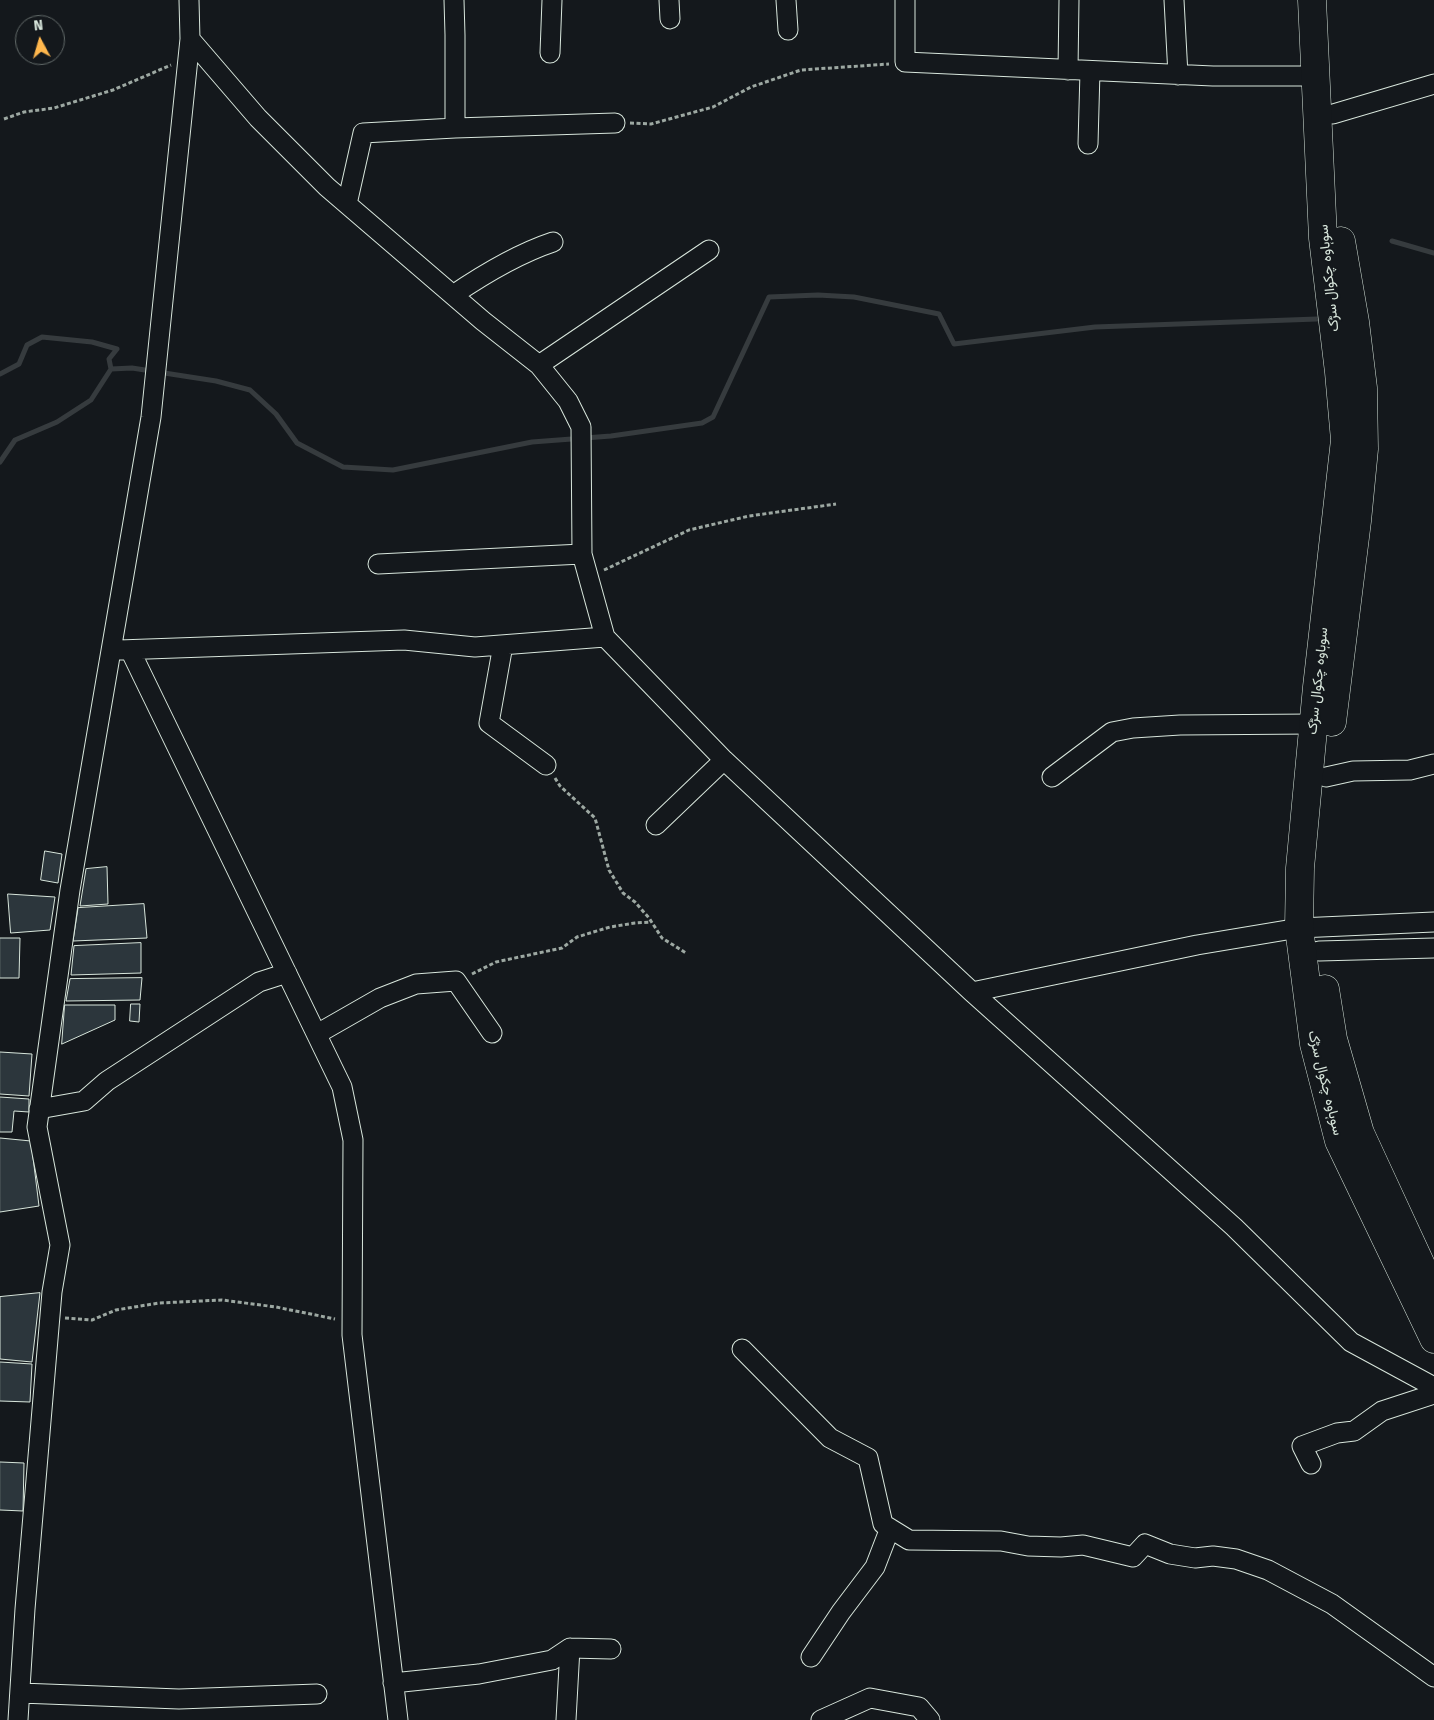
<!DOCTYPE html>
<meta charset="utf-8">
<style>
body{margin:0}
#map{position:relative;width:1434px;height:1720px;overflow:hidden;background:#14181c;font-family:"Fira Sans",sans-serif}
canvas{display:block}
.north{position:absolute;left:15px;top:15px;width:50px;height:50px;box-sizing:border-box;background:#14181c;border:1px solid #626a69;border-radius:50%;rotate:354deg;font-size:14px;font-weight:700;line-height:20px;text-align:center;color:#d8e6dc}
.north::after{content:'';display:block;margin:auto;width:18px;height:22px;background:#ffb74d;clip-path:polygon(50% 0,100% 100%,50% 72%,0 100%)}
</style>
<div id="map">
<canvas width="1434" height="1720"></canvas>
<div class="north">N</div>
</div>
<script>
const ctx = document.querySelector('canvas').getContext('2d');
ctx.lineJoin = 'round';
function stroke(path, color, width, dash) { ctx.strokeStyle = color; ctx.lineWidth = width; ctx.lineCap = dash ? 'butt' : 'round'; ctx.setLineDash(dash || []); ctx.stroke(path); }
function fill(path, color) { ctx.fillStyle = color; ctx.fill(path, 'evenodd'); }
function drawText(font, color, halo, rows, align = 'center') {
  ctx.font = font + ' "Fira Sans",Vazirmatn,sans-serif'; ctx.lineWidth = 4; ctx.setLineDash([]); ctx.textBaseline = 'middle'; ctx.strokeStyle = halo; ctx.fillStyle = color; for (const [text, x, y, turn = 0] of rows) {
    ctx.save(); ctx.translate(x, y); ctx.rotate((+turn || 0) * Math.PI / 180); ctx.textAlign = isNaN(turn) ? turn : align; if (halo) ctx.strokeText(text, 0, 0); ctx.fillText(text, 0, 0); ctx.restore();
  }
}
stroke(new Path2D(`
 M1392,241L1434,253
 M0,374L19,364L27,345L42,337L92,342L117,349L109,359L111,369L132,368L216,381L250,390L276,414L297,443L343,467L393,470L532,442L611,436L702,423L713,417L769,297L818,295L854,297L939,314L954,344L1095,327L1317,319
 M0,462L15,440L57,422L91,400L111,369`), '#363b3e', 5);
const building = new Path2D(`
 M45,851L62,854L58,883L41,880Z
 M107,867L108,904L80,906L86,869Z
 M8,894L55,897L50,930L11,933Z
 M144,904L147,938L73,941L78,908Z
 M0,938H20L19,978H0Z
 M141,943V973L71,975L74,946Z
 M142,978L140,1000L66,1001L70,979Z
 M131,1004H140L139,1022L130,1021Z
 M65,1005H115V1020L62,1044Z
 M0,1052L32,1054L29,1096L0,1094Z
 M0,1097L29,1099V1112L14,1111L12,1132H0Z
 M0,1138L31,1141L39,1206L0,1212Z
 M40,1293L32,1362L0,1359V1297Z
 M0,1362L32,1364L30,1402L0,1401Z
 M0,1462L24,1463L23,1511L0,1510Z`);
fill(building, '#2c363c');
stroke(building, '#d8e6dc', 1);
const minor = new Path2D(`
 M454,0L455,35V128
 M669,0L670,19
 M786,0L788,30
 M905,0V62L1213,76H1316
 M1174,0L1178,75
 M190,39L258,118L327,187L483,321L539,365L568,401L581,427L582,554L605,637L724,760L972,992L1234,1227L1351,1342L1434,1387
 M550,53L552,0
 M1068,70L1069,0
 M1333,114L1434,84
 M1088,144L1090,71
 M347,204L363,133L455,128L615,123
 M453,295C484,274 517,254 553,242
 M539,365L709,250
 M378,564L582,554
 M503,645L489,723L546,765
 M119,650L404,640L475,647L605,637
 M130,650L342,1087L353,1140L352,1335L398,1720
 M1052,777L1112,732L1133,728L1180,725L1313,724
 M1326,777L1353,771L1410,770L1434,764
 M656,825L724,760
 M1319,951L1434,948
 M972,992L1197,945L1299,928L1434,922
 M317,1034L380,998L416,984L456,981L492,1033
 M39,1109L84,1101L107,1081L259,982L287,973
 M742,1349L830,1438L868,1458L883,1524L909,1540L1001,1541L1028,1546L1061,1547L1083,1545L1133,1557L1145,1544L1170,1554L1195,1558L1213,1556L1236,1559L1268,1570L1332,1604L1434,1677
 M1311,1464L1302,1446L1337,1433L1354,1431L1382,1411L1434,1394
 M811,1657L841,1612L875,1567L890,1528
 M393,1683L479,1674L552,1660L570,1648L611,1649
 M20,1693L179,1699L317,1694
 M18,1720L25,1609L52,1292L60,1245L37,1127L70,890L151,417L190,39L189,0
 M566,1720L570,1648
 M821,1720L870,1698L919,1707L930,1720`);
const highway = new Path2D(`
 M1312,0L1323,238L1339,372L1345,440L1317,687L1300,868L1299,928L1314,1044L1339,1141L1434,1339
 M1332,722L1357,521L1364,449L1363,388L1355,322L1341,241
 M1325,989L1333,1039L1360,1133L1434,1293`);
stroke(minor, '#d8e6dc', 21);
stroke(highway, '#d8e6dc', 29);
stroke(new Path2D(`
 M4,119L24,112L54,108L113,90L171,65
 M630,123L651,124L713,107L751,87L801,70L889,64
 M604,570L689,530L749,516L836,504
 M555,778L560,786L595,818L609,870L623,893L635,902L649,918L662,938L686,953
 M472,974L496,962L562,948L577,937L610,927L635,923L651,922
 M65,1318L92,1320L116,1310L159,1303L222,1300L276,1307L335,1319`), '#9da8a2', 3, [4, 2.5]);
stroke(minor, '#14181c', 19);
stroke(highway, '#14181c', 28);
drawText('14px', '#d8e6dc', '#14181c', [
 ["سوہاوہ چکوال سڑک",1329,278,-96],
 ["سوہاوہ چکوال سڑک",1318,681,-84],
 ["سوہاوہ چکوال سڑک",1325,1083,76]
]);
</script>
